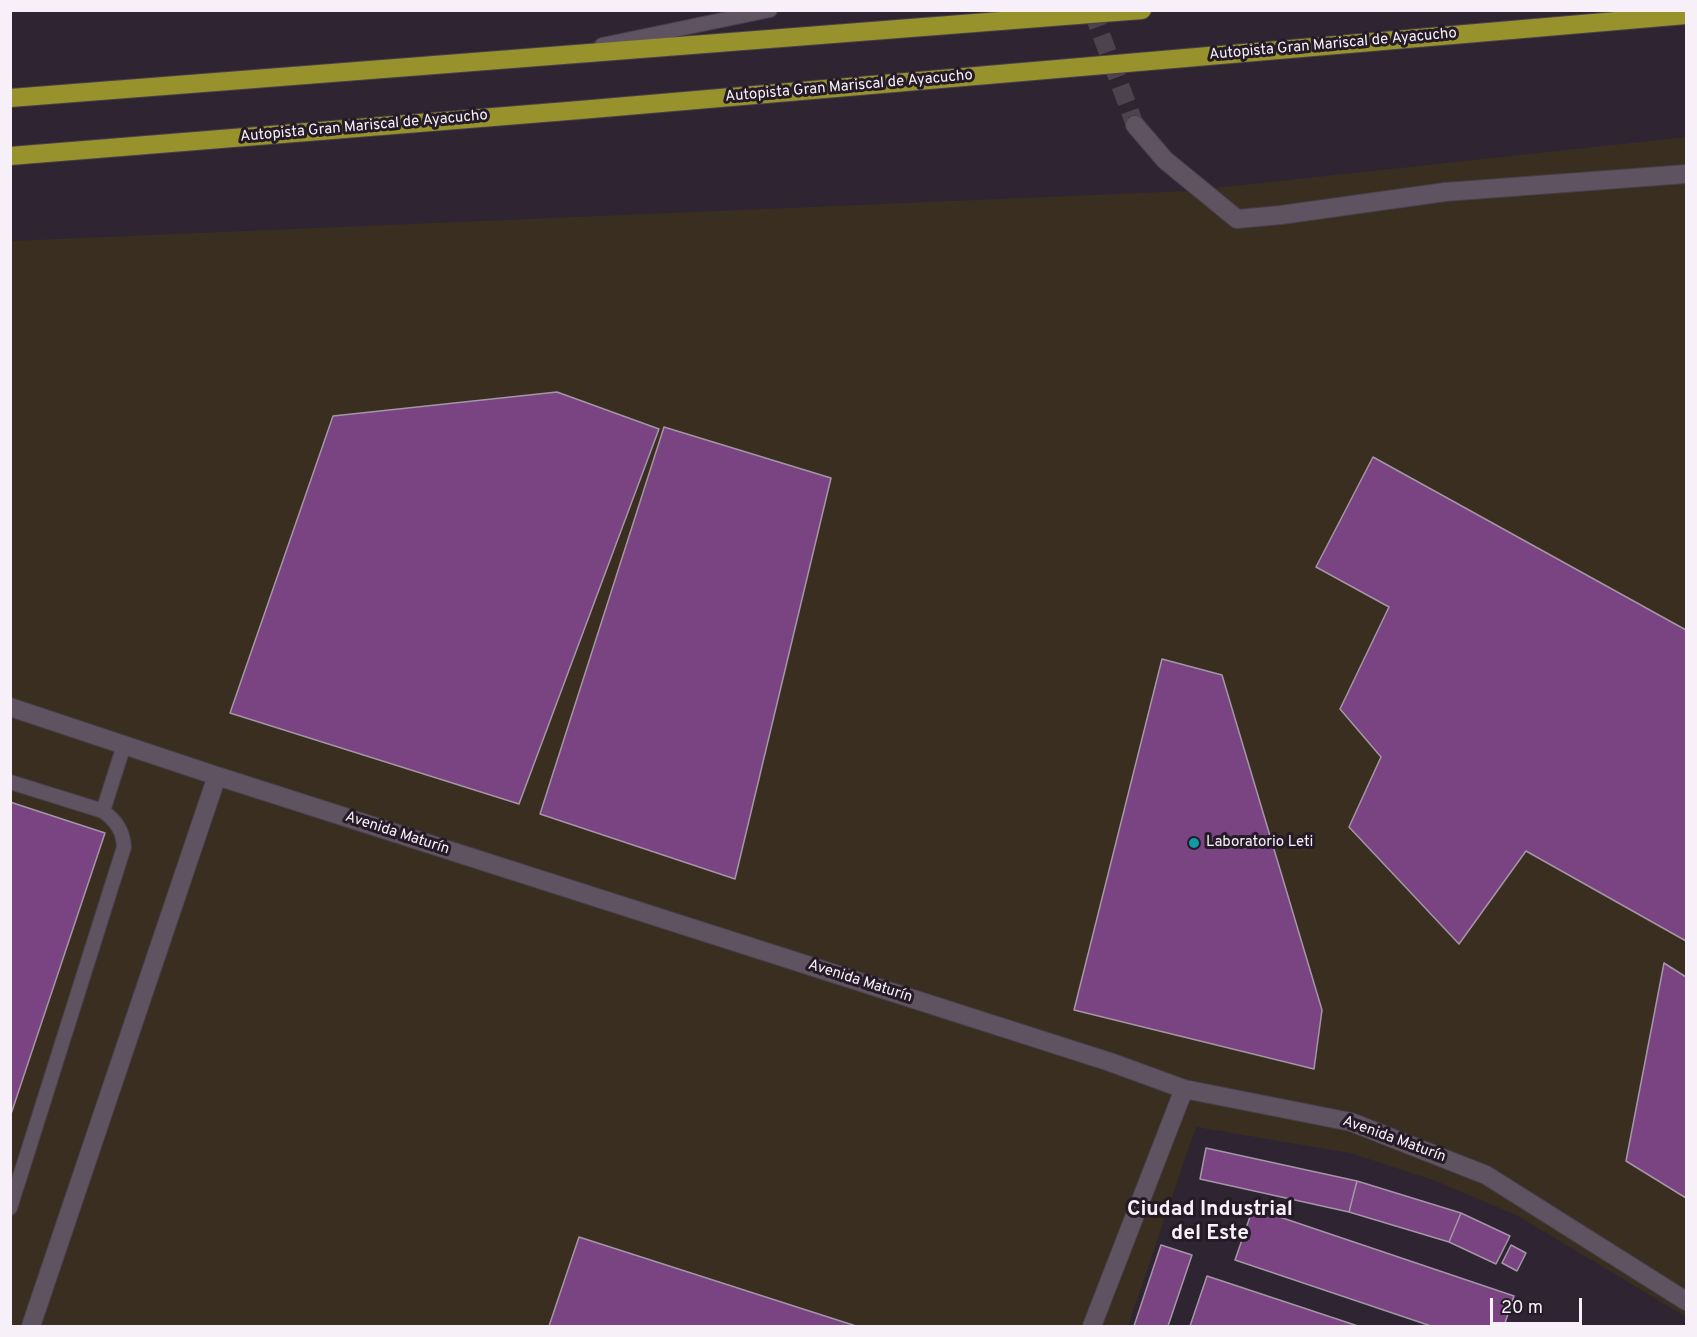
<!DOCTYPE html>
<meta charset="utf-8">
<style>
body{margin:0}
#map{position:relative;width:1697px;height:1337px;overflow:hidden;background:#2f2431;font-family:Overpass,sans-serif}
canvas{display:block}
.frame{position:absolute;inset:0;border:12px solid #f7f0f8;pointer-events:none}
.scale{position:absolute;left:1490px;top:1298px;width:92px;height:27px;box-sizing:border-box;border:3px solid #f7f0f8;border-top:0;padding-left:8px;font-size:18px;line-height:21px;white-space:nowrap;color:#f7f0f8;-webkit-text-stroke:4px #251b27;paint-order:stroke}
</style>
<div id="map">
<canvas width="1697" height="1337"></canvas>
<div class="frame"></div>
<div class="scale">20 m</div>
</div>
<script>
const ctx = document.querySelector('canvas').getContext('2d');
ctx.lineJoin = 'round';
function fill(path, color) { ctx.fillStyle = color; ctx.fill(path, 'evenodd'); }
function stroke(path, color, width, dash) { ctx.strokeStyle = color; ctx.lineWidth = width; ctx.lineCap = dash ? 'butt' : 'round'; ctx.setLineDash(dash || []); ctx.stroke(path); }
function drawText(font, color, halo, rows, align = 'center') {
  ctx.font = font + ' Overpass,sans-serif'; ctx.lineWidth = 6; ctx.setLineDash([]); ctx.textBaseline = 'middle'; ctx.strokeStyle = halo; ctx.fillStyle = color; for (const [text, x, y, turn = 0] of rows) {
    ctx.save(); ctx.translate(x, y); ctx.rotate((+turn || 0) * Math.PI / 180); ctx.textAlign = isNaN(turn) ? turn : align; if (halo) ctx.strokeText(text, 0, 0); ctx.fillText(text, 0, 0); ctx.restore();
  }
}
fill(new Path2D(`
 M1686,137V1317L1518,1216L1436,1181L1350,1153L1196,1127L1128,1326H11L10,241L1187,191Z`), '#392e1f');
const building = new Path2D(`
 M557,392L659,429L519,804L230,713L333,416Z
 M664,427L831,478L735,879L540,814Z
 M1373,457L1686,630V941L1526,851L1459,944L1349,827L1381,757L1340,709L1389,607L1316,567Z
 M1162,659L1222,675L1322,1010L1314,1069L1074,1010Z
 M10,802L105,833L10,1117Z
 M1664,963L1686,977V1198L1626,1161Z
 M1206,1148L1357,1181L1349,1212L1200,1179Z
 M1357,1181L1461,1213L1449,1242L1349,1212Z
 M1253,1208L1514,1296L1504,1326H1431L1235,1260Z
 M1461,1213L1510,1236L1496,1264L1449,1242Z
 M579,1237L856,1326H549Z
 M1161,1245L1192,1255L1168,1326H1134Z
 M1511,1245L1526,1253L1517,1271L1502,1263Z
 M1207,1276L1358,1326H1190Z`);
fill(building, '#7a4483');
stroke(building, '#a496a6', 1.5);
stroke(new Path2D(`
 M1092,10L1135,125`), '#4d434f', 18, [18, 9]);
const service = new Path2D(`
 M602,45L770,10
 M10,782L103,811C116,821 123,830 124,847L10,1208
 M103,811L124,745`);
const minor = new Path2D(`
 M1135,125L1165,160L1237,219L1281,215L1445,192L1686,174
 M10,707L217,776L1110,1062L1184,1089L1351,1122L1486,1175L1686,1301
 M31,1326L217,776
 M1092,1326L1184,1089`);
const trunk = new Path2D(`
 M10,98L1142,10
 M10,156L580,110L1686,15`);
stroke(service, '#483f4a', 16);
stroke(minor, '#483f4a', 20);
stroke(trunk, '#483f4a', 20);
stroke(service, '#5f5361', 14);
stroke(minor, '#5f5361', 18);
stroke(trunk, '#98922d', 18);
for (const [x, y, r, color] of [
 [1194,843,6,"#0f9aa8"]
]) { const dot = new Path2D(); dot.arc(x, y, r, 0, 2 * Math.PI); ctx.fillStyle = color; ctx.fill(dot); stroke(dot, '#251b27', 2); }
drawText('15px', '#f7f0f8', '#251b27', [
 ["Autopista Gran Mariscal de Ayacucho",1333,45,-5],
 ["Autopista Gran Mariscal de Ayacucho",849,87,-5],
 ["Autopista Gran Mariscal de Ayacucho",364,127,-5],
 ["Avenida Maturín",397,834,18],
 ["Avenida Maturín",860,982,18],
 ["Avenida Maturín",1394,1140,20]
]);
drawText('15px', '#f7f0f8', '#251b27', [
 ["Laboratorio Leti",1206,843]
], 'left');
drawText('bold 21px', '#f7f0f8', '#251b27', [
 ["Ciudad Industrial",1210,1211],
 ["del Este",1210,1235]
]);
</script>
